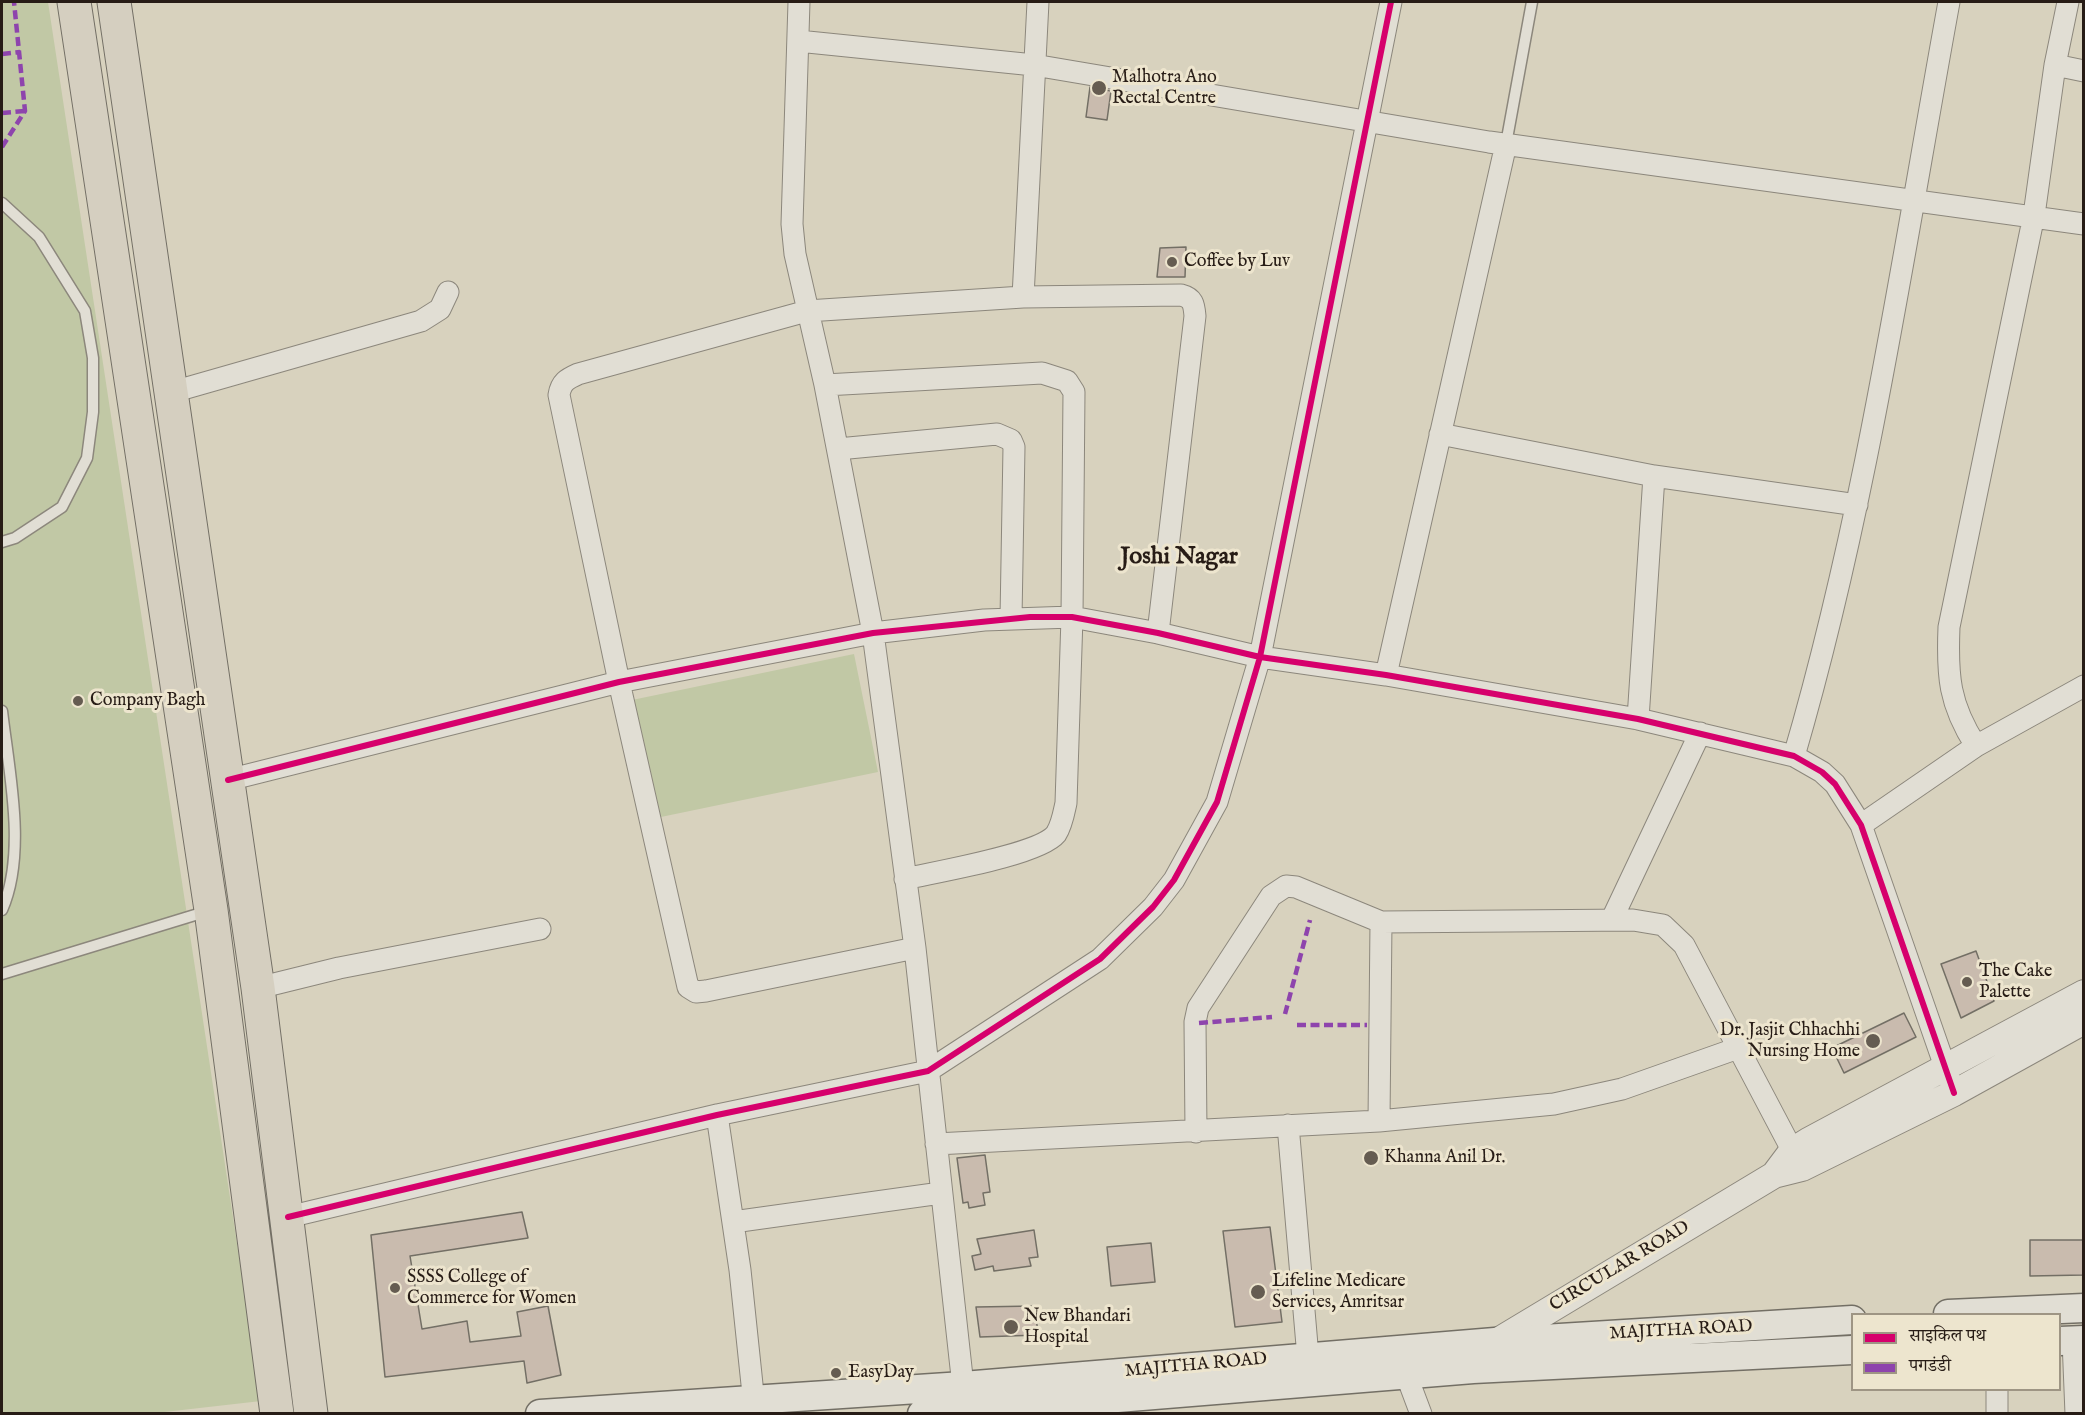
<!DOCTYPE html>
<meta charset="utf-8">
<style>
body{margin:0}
#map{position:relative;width:2085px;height:1415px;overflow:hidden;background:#d8d2be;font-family:"IM FELL English","Noto Serif Devanagari",serif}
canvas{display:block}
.frame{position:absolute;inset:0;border:3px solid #271c16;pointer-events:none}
.legend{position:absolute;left:1851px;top:1313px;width:210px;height:78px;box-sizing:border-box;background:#ede5ce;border:2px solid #9e9584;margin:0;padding:8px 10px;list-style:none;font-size:18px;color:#271c16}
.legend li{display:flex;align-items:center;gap:12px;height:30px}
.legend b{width:30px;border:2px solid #9e9584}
</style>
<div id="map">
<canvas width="2085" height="1415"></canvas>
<div class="frame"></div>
<ul class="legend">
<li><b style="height:8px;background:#d6006c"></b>साइकिल पथ</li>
<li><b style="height:8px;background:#8e44ad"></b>पगडंडी</li>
</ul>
</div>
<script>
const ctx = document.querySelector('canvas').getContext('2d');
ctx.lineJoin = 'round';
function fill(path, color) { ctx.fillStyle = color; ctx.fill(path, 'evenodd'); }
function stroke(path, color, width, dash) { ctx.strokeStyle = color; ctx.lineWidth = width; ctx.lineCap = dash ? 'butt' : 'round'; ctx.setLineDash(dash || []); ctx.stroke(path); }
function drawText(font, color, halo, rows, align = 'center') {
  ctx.font = font + ' "IM FELL English",serif'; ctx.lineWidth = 6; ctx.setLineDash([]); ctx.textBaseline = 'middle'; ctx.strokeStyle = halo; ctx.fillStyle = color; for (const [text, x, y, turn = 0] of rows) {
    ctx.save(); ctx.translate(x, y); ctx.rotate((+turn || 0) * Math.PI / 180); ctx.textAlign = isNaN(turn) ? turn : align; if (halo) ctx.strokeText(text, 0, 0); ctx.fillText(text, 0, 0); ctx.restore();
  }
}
fill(new Path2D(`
 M2,2H48L261,1401L147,1414H2Z
 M854,654L878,772L656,818L632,700Z`), '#c1c8a5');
const building = new Path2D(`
 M1090,87L1111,91L1107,120L1086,117Z
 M1186,247L1185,277H1157L1160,248Z
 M1976,951L1994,1001L1961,1018L1941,964Z
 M1904,1013L1916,1037L1844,1073L1832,1048Z
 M985,1155L990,1192L983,1193L985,1205L969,1208L968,1202L963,1203L957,1158Z
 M522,1212L528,1238L410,1256L422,1329L467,1321L470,1342L521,1336L517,1312L548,1306L561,1375L527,1383L524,1361L385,1377L371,1235Z
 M1270,1227L1282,1322L1235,1327L1223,1231Z
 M1034,1230L1038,1257L1029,1258L1031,1266L994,1271L993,1266L975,1270L972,1256L981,1254L977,1239Z
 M2030,1240H2084V1275L2030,1276Z
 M1151,1243L1155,1282L1111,1286L1107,1247Z
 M1035,1306L1038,1335L980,1337L976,1307Z`);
fill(building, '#c9bbae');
stroke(building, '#736f65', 1.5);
const service = new Path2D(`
 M1506,144L1532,2
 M2,203L39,237L85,311L93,358V412L87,458L62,507L15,538L2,542
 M2,711C9,772 27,853 2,910
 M2,974L208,911`);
const minor = new Path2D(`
 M799,2L792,224L795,254L825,385L873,633L915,948L963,1386
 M798,41L1034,65L1489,142L2084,224
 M2055,65L2084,71
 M1023,297L1181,295C1193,298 1194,304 1195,316L1158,633
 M825,385L1042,373L1067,381L1074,392L1072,617L1066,803C1064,812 1062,825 1056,834C1039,855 935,872 905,879
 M169,393L421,321L440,309L448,292
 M1440,434L1654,476L1857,505
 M838,449L997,434L1011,440L1014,447L1011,618
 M1386,675L1506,144
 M1638,719L1654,476
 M1976,746C1949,704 1947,676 1949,627L2034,215L2055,65L2068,2
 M1794,756C1866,510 1903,254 1949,2
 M228,780L619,682L873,633L984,620L1072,617L1158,633L1260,657L1386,675L1638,719L1794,756L1822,772L1835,784L1861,825L1950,1081
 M1861,825L1976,746L2084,686
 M1612,919L1700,733
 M915,948L706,991L696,992L688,987L619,682L559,395C561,382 567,379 578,374L807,311L1023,297L1038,2
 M258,988L339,968L540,929
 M717,1115L740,1270L755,1413
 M1379,1121L1381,922
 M1288,1125L1308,1357
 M1196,1132L1195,1022L1198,1008L1271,896L1286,886L1296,887L1381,922L1633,920L1663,925L1684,945L1800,1165
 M936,1144L1379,1121L1554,1104L1622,1089L1738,1048
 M288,1217L717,1115L928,1071L1100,959L1153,907L1174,880L1217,802L1260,657L1391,2
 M733,1222L941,1193
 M2073,1340L2076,1414
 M1406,1374L1421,1414
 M1997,1414V1390`);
const tertiary = new Path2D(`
 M1774,1175L1792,1151L1808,1141L2084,993
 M1493,1344L1774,1175L1802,1168L1954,1093L2084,1021`);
const secondary = new Path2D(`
 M1948,1314L2084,1308
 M2060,1341L2084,1340
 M540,1414L963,1386L1495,1342L1852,1320
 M922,1414L1473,1369L1852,1350`);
const primary = new Path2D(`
 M74,2L211,910L277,1414
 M114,2L258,988L311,1414`);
stroke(service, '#8c877c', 13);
stroke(minor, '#8c877c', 23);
stroke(tertiary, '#8c877c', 28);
stroke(secondary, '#736f65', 31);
stroke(primary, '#736f65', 35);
stroke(service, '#e1ded4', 10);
stroke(minor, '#e1ded4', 21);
stroke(tertiary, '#e1ded4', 26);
stroke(secondary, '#e1ded4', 28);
stroke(primary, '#d5cfc0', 33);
stroke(new Path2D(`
 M2,54L20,52
 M2,113L25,111
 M2,147L25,111L14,2
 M1285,1014L1310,920
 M1199,1023L1272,1017
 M1297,1025H1367`), '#8e44ad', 4.5, [9, 4.5]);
stroke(new Path2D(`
 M228,780L619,682L873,633L1030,617H1072L1158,633L1260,657L1386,675L1638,719L1794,756L1822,772L1835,784L1861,825L1954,1093
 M288,1217L717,1115L928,1071L1100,959L1153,907L1174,880L1217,802L1260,657L1391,2`), '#d6006c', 6);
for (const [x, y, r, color] of [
 [1099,88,8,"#655c51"],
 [1172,262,6,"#655c51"],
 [78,701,6,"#655c51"],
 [1967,982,6,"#655c51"],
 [1873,1041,8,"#655c51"],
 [1371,1158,8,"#655c51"],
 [395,1288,6,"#655c51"],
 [1258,1292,8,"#655c51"],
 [1011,1327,8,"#655c51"],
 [836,1373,6,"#655c51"]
]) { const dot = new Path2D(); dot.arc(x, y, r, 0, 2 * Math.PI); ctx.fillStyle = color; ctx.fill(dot); stroke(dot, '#ede5ce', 2); }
drawText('18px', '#271c16', '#ede5ce', [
 ["Malhotra Ano",1112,78],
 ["Rectal Centre",1112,99],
 ["Coffee by Luv",1184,262],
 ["Company Bagh",90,701],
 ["The Cake",1979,972],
 ["Palette",1979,993],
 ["Dr. Jasjit Chhachhi",1860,1031,"right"],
 ["Nursing Home",1860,1052,"right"],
 ["Khanna Anil Dr.",1384,1158],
 ["SSSS College of",407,1278],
 ["Commerce for Women",407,1299],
 ["Lifeline Medicare",1272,1282],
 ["Services, Amritsar",1272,1303],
 ["New Bhandari",1024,1317],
 ["Hospital",1024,1338],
 ["EasyDay",848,1373]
], 'left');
drawText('18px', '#271c16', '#ede5ce', [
 ["CIRCULAR ROAD",1620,1267,-31],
 ["MAJITHA ROAD",1681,1331,-3],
 ["MAJITHA ROAD",1196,1366,-5]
]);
drawText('bold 24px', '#271c16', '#ede5ce', [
 ["Joshi Nagar",1179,558]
]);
</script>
